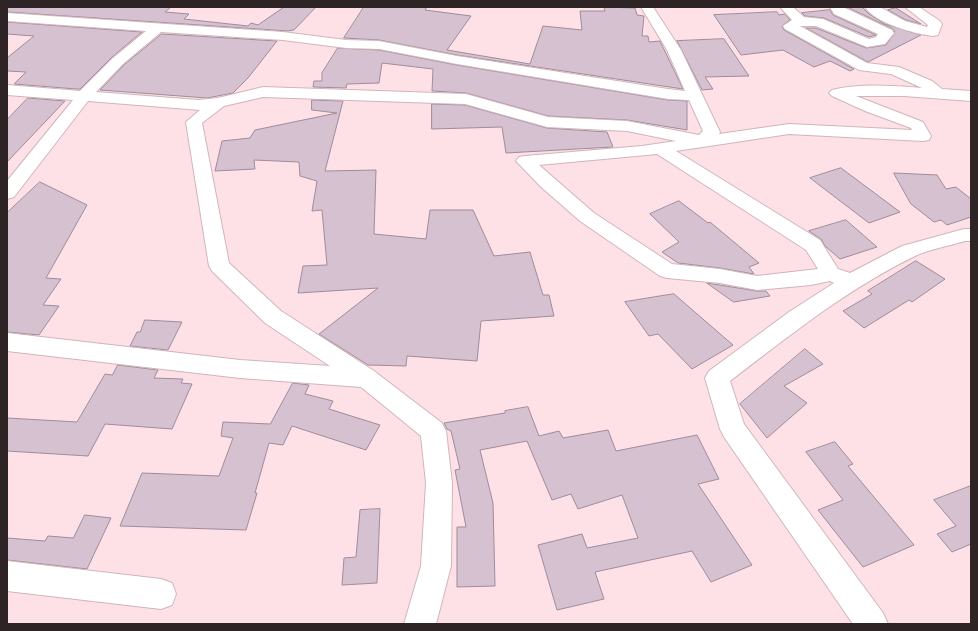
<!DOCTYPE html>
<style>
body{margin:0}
#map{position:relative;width:978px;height:631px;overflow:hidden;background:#fde1e6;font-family:Poppins,sans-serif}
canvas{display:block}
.frame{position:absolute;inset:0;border:8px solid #2e2325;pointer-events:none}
</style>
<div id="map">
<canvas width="978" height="631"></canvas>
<div class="frame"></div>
</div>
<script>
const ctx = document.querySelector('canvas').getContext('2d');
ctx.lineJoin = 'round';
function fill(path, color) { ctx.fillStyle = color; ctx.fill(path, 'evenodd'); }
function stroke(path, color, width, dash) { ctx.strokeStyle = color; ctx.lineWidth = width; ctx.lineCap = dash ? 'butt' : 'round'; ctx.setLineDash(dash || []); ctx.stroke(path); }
const building = new Path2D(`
 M7,7H171L165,12L189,14L184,19L248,26L251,23L258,25L284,7H316L294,30L288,31L7,12Z
 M364,7H427L425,10L471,16L447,50L530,64L543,26L582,30L580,11H605L604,7L635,8L637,15L644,16L642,36H648L649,42L660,41L683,89L457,55L379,40L344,38Z
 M862,7L869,14L885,24L921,35L868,62L806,28H816L866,48L886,45L895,32L893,29L849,8Z
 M896,8L921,24L906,20L888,10Z
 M830,10L833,15L876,35L869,37L824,18L805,16L802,13Z
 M777,12L779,15L785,14L790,20L782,26L784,30L854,69L850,71L830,61L814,67L783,50L741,55L714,15Z
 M7,22L142,32L112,57L80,89H76L14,84L26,72L7,71V58L34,36L7,34Z
 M162,34L277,41L248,78L233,93L207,98L100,90L124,65Z
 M724,39L749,76L705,77L713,89L702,90L677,41Z
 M338,48L379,50L457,65L668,100L687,101V130L627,120L548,116L466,93L432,91L433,69L382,63L379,83L347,84L346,88L313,87L314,81H322V73Z
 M28,98L65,101L7,162V120Z
 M312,100L343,101L325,171L376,170L374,234L426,239L430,210H473L494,256L530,252L543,295H549L554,316L481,321L477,361L407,356L406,366L368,365L319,334L378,288L298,293L303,266L327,265L322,210L312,211L317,181L300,176L299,162L254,160L255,169L215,171L222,141L250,138L255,130L337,113L312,110Z
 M432,104L465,105L547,128L607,132L613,147L506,153L502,127L432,129Z
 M841,168L900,212L869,223L810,178Z
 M894,173L937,175L946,189L956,187L971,199V217L947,225L941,220L934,222L911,204Z
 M40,182L87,205L46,278L61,279L43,305L59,306L39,335L7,332V213Z
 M679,201L708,223L710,222L759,263L749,267L754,274L720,268L678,263L662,252L679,242L650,214Z
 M846,220L877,247L840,259L825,246L821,239L809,231Z
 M916,261L945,279L912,302L909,300L864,328L843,311L872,294L868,291Z
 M707,283L757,291H766L770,296L734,302Z
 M674,294L733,345L692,369L658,334L649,336L625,302Z
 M145,320L182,322L168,350L130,346L137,332H140Z
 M805,349L823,364L784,386L807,403L767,438L740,404Z
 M118,365L158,370L154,378L183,379L181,383L192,384L172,429L105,424L88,456L7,451V418L77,422L105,374L112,375Z
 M293,383L309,385L305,394L333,401L329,409L380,425L366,450L292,426L283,445L269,443L255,493H257L246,530L120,526L142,473L219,476L233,438L221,436L223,422L270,424Z
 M528,407L539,436L559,431L563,438L608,430L616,451L697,435L719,479L698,484L752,565L711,582L692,551L595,572L604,599L557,610L538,545L582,534L587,548L638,538L622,495L578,509L571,494L552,500L527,441L480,450L493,503L495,586L457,587V527H466L455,470L460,469L451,431L447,429L444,423L505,413V411Z
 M835,442L853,464L848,466L914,545L863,567L818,510L843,500L806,452Z
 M971,486V544L952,552L937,534L956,526L934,500Z
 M380,509L377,583L342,585L344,558L356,557L360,510Z
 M85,515L111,518L87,569L7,560V538L45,541L48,536L73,538Z`);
fill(building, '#d6c1d1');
stroke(building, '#9f8b9a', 1);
const minor = new Path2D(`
 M641,7H653L681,50L720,132L719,134L789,124L912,130L911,128L865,111L832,96L829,93L832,90C860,83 893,86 922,88L891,74L859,70L785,29L783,26L792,20L780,7H793L804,17L823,19L869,39L876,37L878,34L834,14L830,7H843L892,30L894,33L885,44L867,47L816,26H800L867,63L899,67L932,81L942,89L971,91V101L904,96H856L923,122L931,136L929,140L923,141L789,134L676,151L820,240L838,269L850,273L902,246L964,229H971V241H965C949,246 930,249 915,256C847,289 789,336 730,381L744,424L883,613L888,624H853L724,437L720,429L705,378L709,371L789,312L834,283L830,281L811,285L757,290L720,283L667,278L660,276L580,221L540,186L516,161L519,157L525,156L642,146L676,141L627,131L547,127L465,104L263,97L224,106L202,123L229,263L281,311L374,371L442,423L446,431L452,483L451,566L436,624H404L421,566L426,483L421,436L361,387L240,378L7,351V333L240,360L330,366L265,323L212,271L209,266L186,122L200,110L88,101L14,197L7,199V181L73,100L7,95V85L80,91L113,58L146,31L7,21V13L283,32L346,40L379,41L457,56L668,89L685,91L667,50ZM161,32L283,40L346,48L379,49L457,64L668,99L689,100L703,131L699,135L627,121L548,117L466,94L263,87L218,98L198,100L96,92L123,64ZM657,154L806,250L818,269L757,276L720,269L672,264L594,213L539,165Z
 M865,7H880L905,21L927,27L928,25L905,7H919L940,21L942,24L938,35L933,36C915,34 875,23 865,7Z
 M7,561L161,579L172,583L176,594L172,605L161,609L7,591Z`);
stroke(minor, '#d0b5ba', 2);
fill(minor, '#fff');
</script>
